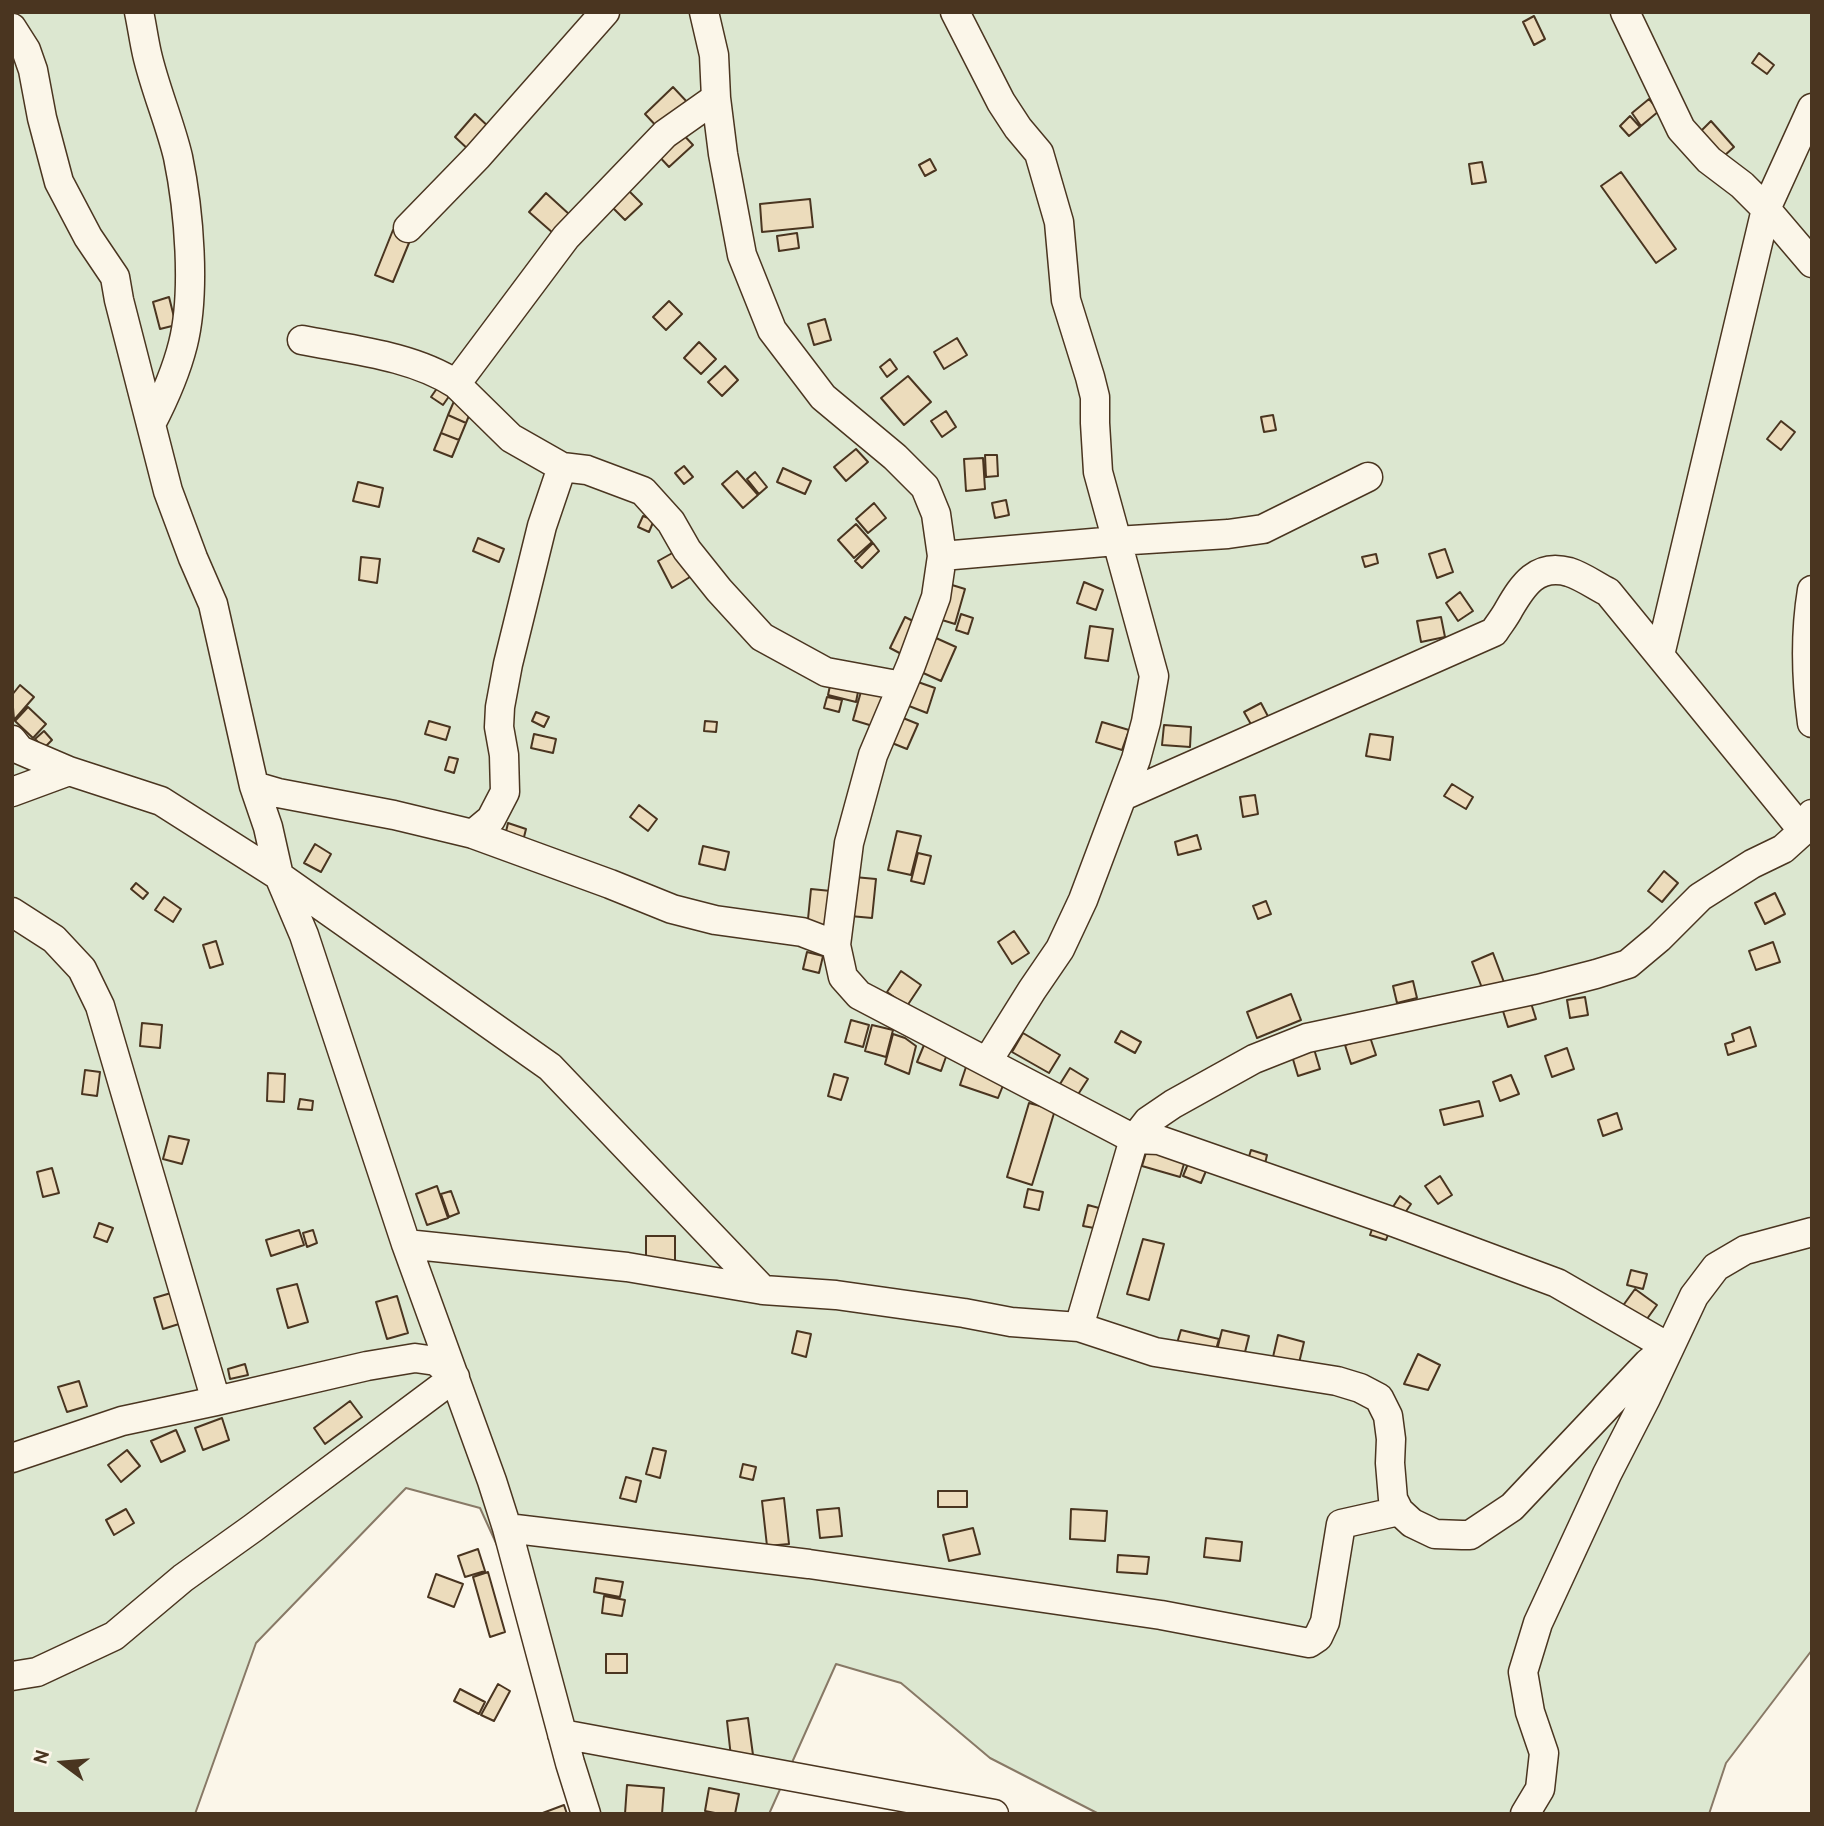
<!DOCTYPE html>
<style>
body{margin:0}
#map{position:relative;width:1824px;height:1826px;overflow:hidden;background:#fbf6e9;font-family:Overpass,sans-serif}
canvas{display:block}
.frame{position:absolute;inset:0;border:14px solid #4a3520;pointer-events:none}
.north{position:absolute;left:28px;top:1728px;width:70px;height:70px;-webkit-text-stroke:5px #fbf6e9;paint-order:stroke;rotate:286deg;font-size:19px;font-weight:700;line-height:28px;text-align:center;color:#4a3520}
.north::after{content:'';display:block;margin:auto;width:24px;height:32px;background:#4a3520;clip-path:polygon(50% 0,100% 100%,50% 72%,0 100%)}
</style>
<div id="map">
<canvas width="1824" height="1826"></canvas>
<div class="frame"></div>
<div class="north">N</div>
</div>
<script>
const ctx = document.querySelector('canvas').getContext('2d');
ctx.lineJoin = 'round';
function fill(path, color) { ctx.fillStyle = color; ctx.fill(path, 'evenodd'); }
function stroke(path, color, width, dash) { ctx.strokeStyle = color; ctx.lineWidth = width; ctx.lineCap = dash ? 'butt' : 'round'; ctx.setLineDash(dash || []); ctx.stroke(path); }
const green = new Path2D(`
 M12,12H1812V1650L1726,1763L1709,1814H1099L990,1758L901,1683L836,1664L769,1814H574L548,1657L480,1508L406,1488L256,1643L195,1814H12Z`);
fill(green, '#dce7d0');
stroke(green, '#887966', 2);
const building = new Path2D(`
 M1534,16L1545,39L1534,45L1523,22Z
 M1759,53L1774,65L1767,74L1752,63Z
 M673,87L688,103L660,130L645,114Z
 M1649,99L1659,111L1641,126L1632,113Z
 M475,114L491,129L470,151L455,137Z
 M1630,116L1640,127L1629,136L1620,126Z
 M1711,121L1734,147L1724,156L1701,131Z
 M678,129L693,145L669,167L654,151Z
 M930,159L936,170L925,176L919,165Z
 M1482,162L1486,182L1472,184L1469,164Z
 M1621,172L1676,249L1656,263L1601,186Z
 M629,191L642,204L625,220L612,207Z
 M546,193L570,215L553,233L529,212Z
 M810,199L813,227L762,232L760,204Z
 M393,230L411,238L393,282L375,275Z
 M797,233L799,248L779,251L777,236Z
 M169,297L176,325L160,329L153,302Z
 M669,301L682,314L666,330L653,317Z
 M825,319L831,340L814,345L808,324Z
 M957,338L967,355L944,369L934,352Z
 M699,342L716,359L701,374L684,358Z
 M890,359L897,369L887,377L880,367Z
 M725,366L738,380L722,396L708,382Z
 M908,376L931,402L904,425L881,398Z
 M440,384L452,392L443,405L431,397Z
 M455,399L473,406L466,423L448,415Z
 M946,411L956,427L942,437L931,421Z
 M448,415L466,423L459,440L441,433Z
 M1273,415L1276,430L1264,432L1261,417Z
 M1781,421L1795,432L1781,450L1767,439Z
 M441,433L459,440L452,457L434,450Z
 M856,449L868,462L846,481L834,467Z
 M985,455H997L998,476L986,477Z
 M983,458L985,489L966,491L964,459Z
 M684,466L693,477L684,484L675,473Z
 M783,468L811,481L805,494L777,482Z
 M737,471L758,495L743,508L722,484Z
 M755,472L767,487L759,494L747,479Z
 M358,482L383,488L379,507L353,501Z
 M1006,500L1009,515L995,518L992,503Z
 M874,503L886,518L868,533L856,519Z
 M643,516L654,520L649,532L638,527Z
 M856,524L872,542L854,558L838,540Z
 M478,538L504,549L499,562L473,551Z
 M873,543L879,551L862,568L855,561Z
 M1445,549L1453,572L1437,578L1429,554Z
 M676,551L690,577L672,588L658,561Z
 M1376,554L1378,563L1365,567L1362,557Z
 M361,557L380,559L377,583L359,580Z
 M1084,582L1103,590L1096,610L1077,603Z
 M952,585L965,589L955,624L942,620Z
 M1460,592L1473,611L1458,621L1446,603Z
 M961,614L973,618L968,634L956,630Z
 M905,617L923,626L907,657L890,648Z
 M1441,617L1445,637L1421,642L1417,621Z
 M1090,626L1113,629L1108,661L1085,658Z
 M936,638L956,647L941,681L921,672Z
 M831,681L859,687L856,702L828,695Z
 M918,682L935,688L927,713L909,706Z
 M20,685L34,697L14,720L12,695Z
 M862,688L884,695L876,727L853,720Z
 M827,697L842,700L839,712L824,708Z
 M1261,703L1272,724L1256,733L1244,712Z
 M28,707L46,724L33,738L15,721Z
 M536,712L549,717L544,727L532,721Z
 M903,718L918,724L907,749L892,743Z
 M429,721L450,727L446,740L425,734Z
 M705,721L717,722L716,732L704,731Z
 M1102,722L1129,730L1122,750L1096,742Z
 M1164,725L1191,727L1190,747L1162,745Z
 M44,731L52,740L44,748L35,739Z
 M534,734L556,739L553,753L531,748Z
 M1370,734L1393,737L1390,760L1366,756Z
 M449,757L458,759L454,773L445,770Z
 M1452,784L1473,797L1466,809L1444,796Z
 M1255,795L1258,814L1243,817L1240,797Z
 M639,805L657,819L648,831L630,817Z
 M508,823L526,829L523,841L505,836Z
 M897,831L921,836L911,875L888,870Z
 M1197,835L1201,849L1178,855L1175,842Z
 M315,844L331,854L321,872L304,863Z
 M703,846L729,852L725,870L699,864Z
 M918,853L931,856L924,884L911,881Z
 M1664,871L1678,883L1662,902L1648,891Z
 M854,877L876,879L872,918L850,916Z
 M136,883L148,893L143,899L131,889Z
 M811,889L831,891L827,931L807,929Z
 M1775,893L1785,914L1765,924L1755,903Z
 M164,897L181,909L173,922L155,910Z
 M1266,901L1271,914L1258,919L1253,906Z
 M1014,931L1029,953L1012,964L998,942Z
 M216,941L223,964L210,968L203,945Z
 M1773,942L1780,962L1756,970L1749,951Z
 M807,952L823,956L819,973L803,969Z
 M1493,953L1505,985L1484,993L1472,962Z
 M901,971L921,985L907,1006L887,992Z
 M1413,981L1417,998L1397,1003L1393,986Z
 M1291,994L1301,1020L1257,1038L1247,1012Z
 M1585,997L1588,1015L1570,1018L1567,1000Z
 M1531,1003L1536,1019L1508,1027L1503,1011Z
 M851,1020L869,1025L863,1047L845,1042Z
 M142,1023L162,1025L160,1048L140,1046Z
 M872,1025L893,1030L886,1057L865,1051Z
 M1750,1027L1756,1046L1728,1055L1725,1044L1734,1041L1732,1034Z
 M1121,1031L1141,1042L1135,1053L1115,1042Z
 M1023,1033L1060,1055L1049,1073L1012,1052Z
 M893,1034L905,1038L916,1046L909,1074L885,1064Z
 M1370,1037L1376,1055L1351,1064L1345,1045Z
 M924,1045L947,1054L941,1071L917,1062Z
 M1567,1048L1574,1069L1552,1077L1545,1056Z
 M1314,1049L1320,1069L1298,1076L1292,1056Z
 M967,1064L1006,1078L998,1098L960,1085Z
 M1070,1068L1088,1079L1077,1096L1060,1084Z
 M85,1070L100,1072L97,1096L82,1094Z
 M268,1073L285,1074L284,1102L267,1101Z
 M834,1074L848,1078L841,1100L828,1096Z
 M1511,1075L1519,1094L1500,1101L1493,1082Z
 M300,1099L313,1101L312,1110L298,1109Z
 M1479,1101L1483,1116L1444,1125L1440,1110Z
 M1029,1103L1055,1110L1032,1185L1007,1177Z
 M1617,1113L1622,1129L1603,1136L1598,1120Z
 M169,1136L189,1140L182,1164L163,1159Z
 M1149,1143L1187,1154L1180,1177L1142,1166Z
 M1251,1150L1267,1155L1264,1168L1247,1163Z
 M1190,1159L1208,1166L1201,1183L1183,1176Z
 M52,1168L59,1193L43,1197L37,1172Z
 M1440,1176L1452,1195L1438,1204L1425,1186Z
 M437,1186L448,1218L427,1225L416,1194Z
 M1028,1189L1043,1192L1039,1210L1024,1207Z
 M451,1191L459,1213L449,1217L441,1194Z
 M1400,1196L1411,1204L1400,1220L1389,1213Z
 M1088,1205L1099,1208L1094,1228L1083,1226Z
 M1375,1221L1391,1227L1386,1240L1370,1235Z
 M99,1223L113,1228L107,1242L94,1237Z
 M299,1230L304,1245L271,1256L266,1240Z
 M313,1230L317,1243L307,1247L303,1233Z
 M646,1236H675V1262H646Z
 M1143,1239L1164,1244L1149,1300L1127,1294Z
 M1631,1270L1647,1274L1643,1289L1627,1285Z
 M297,1284L308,1322L288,1328L277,1289Z
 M1635,1289L1657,1305L1644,1323L1622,1307Z
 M171,1293L179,1324L163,1329L154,1298Z
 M397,1296L408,1333L387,1339L376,1302Z
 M1181,1330L1219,1339L1215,1353L1177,1343Z
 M1222,1330L1249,1336L1244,1356L1217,1350Z
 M797,1331L811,1334L806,1357L792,1353Z
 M1278,1335L1304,1342L1299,1363L1273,1357Z
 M1418,1354L1440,1365L1428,1390L1404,1384Z
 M245,1364L248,1375L230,1379L228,1369Z
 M79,1381L87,1406L67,1412L58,1387Z
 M350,1401L362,1417L325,1444L314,1428Z
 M222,1418L229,1440L203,1450L195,1428Z
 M176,1430L185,1451L161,1462L151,1441Z
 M653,1448L666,1451L660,1478L646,1474Z
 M127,1450L140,1466L121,1482L108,1465Z
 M743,1464L756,1467L753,1480L740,1477Z
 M626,1477L641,1481L636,1502L620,1498Z
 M938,1491H967V1507H938Z
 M784,1498L789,1544L767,1546L762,1501Z
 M839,1508L842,1536L820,1538L817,1510Z
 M126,1509L134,1523L114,1535L106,1520Z
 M1071,1509L1107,1511L1105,1541L1070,1539Z
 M973,1528L980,1554L949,1561L943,1535Z
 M1206,1538L1242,1542L1240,1561L1204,1557Z
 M478,1549L485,1571L465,1577L458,1556Z
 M1118,1555L1149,1557L1147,1574L1117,1572Z
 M488,1572L505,1632L490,1637L473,1577Z
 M436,1574L463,1584L454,1607L428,1597Z
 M596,1578L623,1582L620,1597L594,1592Z
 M604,1596L625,1600L622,1616L602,1613Z
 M606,1654H627V1673H606Z
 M498,1684L510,1691L494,1721L481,1715Z
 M460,1689L485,1702L479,1714L454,1701Z
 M748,1718L753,1755L731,1757L727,1721Z
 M627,1785L664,1788L662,1814H625Z
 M709,1788L739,1794L735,1814H720L705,1811Z
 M564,1805L567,1814H540Z`);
fill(building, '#ecdcbc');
stroke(building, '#4a3520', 2);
const minor = new Path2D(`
 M139,12C142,26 144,41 147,54C155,89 170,123 178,157C189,210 196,292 183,344C176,372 164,399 151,424
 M955,12L1001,102L1018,128L1039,153L1059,222L1066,300L1090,377L1095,397V423L1098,472L1154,676L1146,722L1136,759L1083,900L1060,949L1032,990L987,1062
 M1625,12L1681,129L1709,160L1742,185L1766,209L1812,263
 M12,28L26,50L33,70L42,118L59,182L88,237L115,277L119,300L168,491L193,558L213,604L254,786L268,827L279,876L550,1067L763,1290
 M408,228L477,157L605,12
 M302,340C353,350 413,356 456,384L511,438L562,467L587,470L643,491L671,522L687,550L719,590L762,637L826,672L902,686
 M456,384L566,237L665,134L716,98
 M942,556L1116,541L1228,534L1263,529L1368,477
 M1812,590C1805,633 1806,679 1812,723
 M1660,655L1766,209L1812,108
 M12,740L20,750L69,771L161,801L279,876L304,935L406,1244L492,1481L507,1528L570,1763L586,1814
 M254,786L278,793L394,815L473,834L610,884L672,909L715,920L802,932L836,945
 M12,792L69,771
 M1123,796L1494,632C1499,624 1505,617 1509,609C1523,585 1537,563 1569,572C1582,576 1596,586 1608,592L1803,831
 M473,834L491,819L505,792L504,755L499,727L500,707L508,664L542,526L562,467
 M12,912L54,939L82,969L100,1006L216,1401
 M406,1244L627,1267L763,1290L836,1295L964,1313L1011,1322L1079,1327L1155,1352L1337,1381L1360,1388L1379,1398L1388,1416L1391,1439L1390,1463L1393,1499L1399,1511L1412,1523L1435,1534L1462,1535H1470L1512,1507L1648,1363L1668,1347L1557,1283L1388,1220L1159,1140L1134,1139L859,995L843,977L836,945L849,843L873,755L911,665L936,597L942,556L936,514L925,487L895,457L823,397L772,330L742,255L723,154L716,98L714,55L704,12
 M1079,1327L1134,1139L1148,1121L1173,1104L1254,1059L1307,1038L1538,989L1596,974L1628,964L1659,938L1700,897L1752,864L1783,849L1803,831L1812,814
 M12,1458L122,1421L216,1401L367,1366L415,1358L436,1361L455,1377
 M507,1528L809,1564L1161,1615L1309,1643L1318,1637L1325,1622L1341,1524L1399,1511
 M12,1676L37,1672L114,1636L183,1578L253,1528L455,1377
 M562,1734L994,1814
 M1525,1814L1540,1789L1544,1753L1530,1712L1523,1672L1538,1623L1607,1474L1646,1398L1694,1296L1716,1267L1745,1250L1812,1232`);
stroke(minor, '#4a3520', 31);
stroke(minor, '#fbf6e9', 28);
</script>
